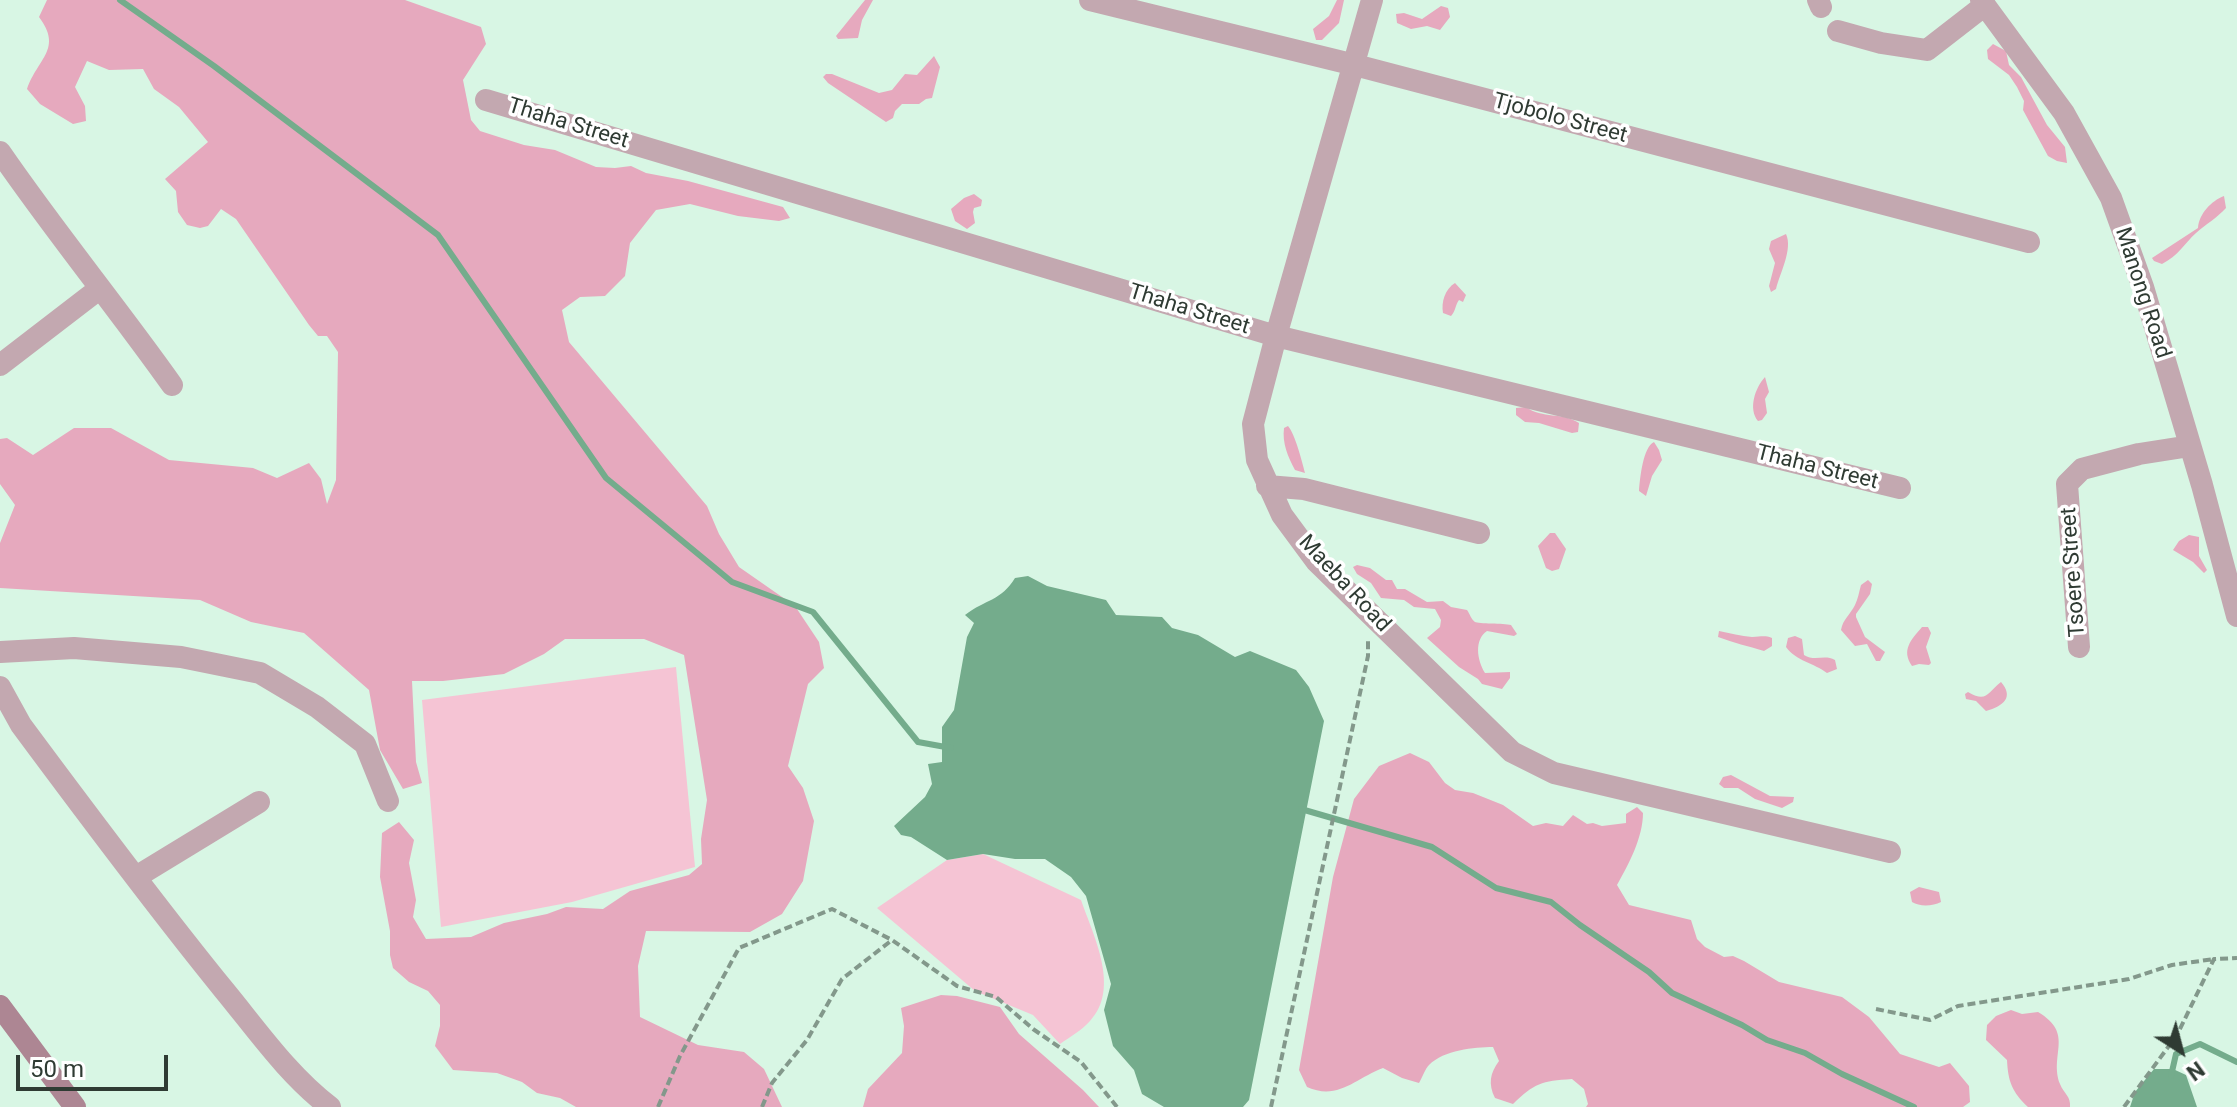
<!DOCTYPE html>
<style>
body{margin:0}
#map{position:relative;width:2237px;height:1107px;overflow:hidden;background:#d8f6e4;font-family:Roboto,sans-serif}
canvas{display:block}
.north{position:absolute;left:2141px;top:1011px;width:80px;height:80px;-webkit-text-stroke:6px #fff;paint-order:stroke;rotate:144deg;font-size:22px;font-weight:700;line-height:32px;text-align:center;color:#2f3b33}
.north::after{content:'';display:block;margin:auto;width:28px;height:36px;background:#2f3b33;clip-path:polygon(50% 0,100% 100%,50% 72%,0 100%)}
.scale{position:absolute;left:16px;top:1055px;width:152px;height:36px;box-sizing:border-box;border:4px solid #2f3b33;border-top:0;padding-left:10px;font-size:24px;line-height:28px;white-space:nowrap;color:#2f3b33;-webkit-text-stroke:6px #fff;paint-order:stroke}
</style>
<div id="map">
<canvas width="2237" height="1107"></canvas>
<div class="north">N</div>
<div class="scale">50 m</div>
</div>
<script>
const ctx = document.querySelector('canvas').getContext('2d');
ctx.lineJoin = 'round';
function fill(path, color) { ctx.fillStyle = color; ctx.fill(path, 'evenodd'); }
function stroke(path, color, width, dash) { ctx.strokeStyle = color; ctx.lineWidth = width; ctx.lineCap = dash ? 'butt' : 'round'; ctx.setLineDash(dash || []); ctx.stroke(path); }
function drawText(font, color, halo, rows, align = 'center') {
  ctx.font = font + ' Roboto,sans-serif'; ctx.lineWidth = 7; ctx.setLineDash([]); ctx.textBaseline = 'middle'; ctx.strokeStyle = halo; ctx.fillStyle = color; for (const [text, x, y, turn = 0] of rows) {
    ctx.save(); ctx.translate(x, y); ctx.rotate((+turn || 0) * Math.PI / 180); ctx.textAlign = isNaN(turn) ? turn : align; if (halo) ctx.strokeText(text, 0, 0); ctx.fillText(text, 0, 0); ctx.restore();
  }
}
fill(new Path2D(`
 M676,667L695,867L572,902L441,927L422,700Z
 M983,854L1081,900C1093,935 1121,988 1090,1021C1082,1030 1070,1037 1060,1044L1033,1015L975,991L877,908L947,860Z`), '#f5c4d4');
fill(new Path2D(`
 M47,0H405L481,27L486,44L463,80L471,120L480,131L524,145L555,150L596,167L615,168L631,166L646,173L688,181L783,207L790,218L779,221L738,216L690,204L656,210L630,243L625,276L605,296L580,297L562,310L569,342L707,506L719,534L739,567L795,606L819,642L824,668L808,684L788,766L803,788L814,821L803,881L782,914L750,932L646,931L638,966L640,1017L698,1045L744,1052L764,1069L782,1107H576L560,1098L537,1093L522,1082L497,1073L453,1070L435,1046L440,1026V1005L428,991L409,982L393,968L390,955V931L380,877L382,833L399,822L414,840L409,863L416,900L413,917L426,939L471,937L504,923L547,914L566,907L603,909L630,891L689,875L702,864L701,839L707,800L684,655L644,639H565L544,654L504,674L443,681H412L416,762L422,783L403,789L380,750L369,690L304,633L251,622L200,600L0,588V543L15,505L0,484V439L7,438L33,455L74,428H111L169,460L253,468L277,478L309,463L321,479L327,504L336,480L338,352L327,336H318L309,325L236,219L221,209L208,226L200,228L187,225L178,212L176,191L165,179L208,142L179,107L154,89L143,69L109,70L87,61L75,87L85,106L86,121L73,124L40,104L27,89C38,58 63,49 39,17Z
 M865,0H873L862,20L858,38L838,39L836,36Z
 M1337,0H1344L1339,23L1322,40H1316L1313,29L1329,16Z
 M1441,6L1448,8L1450,17L1440,30L1427,26L1411,29L1397,23L1396,14L1404,13L1422,19Z
 M1993,44L2006,51L2009,65L2021,77L2047,125L2065,147L2067,163L2057,161L2048,156L2023,110L2024,101L2017,87L2009,75L1988,59L1987,50Z
 M934,56L940,67L932,98L926,99L919,104H902L895,111L893,118L886,122L828,83L823,77L826,74H832L879,93L892,90L905,74L917,75Z
 M974,194L982,200L981,206L974,208L973,212L975,223L967,229L955,221L951,209L964,198Z
 M2224,196L2226,208C2217,218 2206,224 2196,233C2184,244 2179,255 2162,264L2154,261L2152,258L2198,228C2199,214 2211,201 2224,196Z
 M1786,234C1793,249 1780,273 1776,289L1771,292L1769,286L1775,263L1769,249L1771,241Z
 M1455,283L1466,295L1463,302L1459,300C1455,305 1456,311 1451,316L1443,313C1441,302 1445,289 1455,283Z
 M1765,377L1769,392L1765,399L1767,413L1762,420L1758,421C1748,409 1755,388 1765,377Z
 M1526,407C1542,419 1563,412 1579,423L1578,432L1572,433L1539,423L1525,422L1516,415V408Z
 M1288,426C1295,434 1302,461 1305,473L1295,470C1288,457 1282,443 1284,428Z
 M1654,442L1659,450L1662,460L1652,476L1646,496L1639,491C1640,478 1643,447 1654,442Z
 M1550,533H1555L1566,549L1559,569L1552,571L1546,568L1538,546Z
 M2189,535L2199,537V556L2207,570L2204,573L2193,562L2173,550L2179,541Z
 M1357,565L1370,568L1386,580H1392L1397,589H1405L1427,602L1443,601L1451,607L1467,610C1470,614 1471,619 1475,622C1478,624 1504,623 1511,625L1517,634L1514,636L1487,631C1474,640 1477,660 1485,673L1510,672V678L1502,689L1482,684L1478,679L1459,667L1427,638L1440,627L1441,620L1435,609L1414,607L1404,600L1381,598L1371,583L1357,574L1353,567Z
 M1868,580L1872,584L1870,594L1856,614V617L1865,637L1885,652L1880,661H1876L1867,644L1855,646L1841,630C1843,619 1850,615 1855,605C1858,599 1859,592 1861,585Z
 M1922,627H1928L1931,633L1926,647L1931,663L1929,665L1919,664L1912,666C1901,650 1911,640 1922,627Z
 M1719,631C1730,633 1741,636 1752,637C1761,637 1764,635 1772,638V646L1764,651C1748,646 1734,643 1718,637Z
 M1795,636L1802,639L1804,655C1815,662 1824,654 1835,660L1837,669L1827,673C1814,663 1796,661 1786,647L1788,638Z
 M2001,682C2014,697 2004,706 1986,711L1976,701L1966,699L1965,694L1968,692C1987,703 1987,693 2001,682Z
 M1410,753L1429,762L1445,783L1455,790L1473,793L1503,805L1533,826L1546,823L1563,826L1573,815L1587,824L1593,823L1602,826L1626,823V814L1637,807L1643,813C1643,837 1629,864 1617,885L1629,905L1691,920L1697,939L1705,947L1724,957L1733,956L1744,961L1779,982L1842,997L1869,1017L1900,1054L1939,1067L1950,1063L1969,1086L1970,1102L1963,1107H1586L1588,1104L1584,1089L1572,1079C1541,1081 1535,1083 1513,1104L1495,1098C1488,1084 1490,1073 1499,1061L1493,1047C1474,1047 1444,1050 1429,1065C1425,1069 1422,1078 1419,1083L1402,1078L1383,1068C1356,1078 1338,1101 1307,1087L1299,1070L1333,877L1354,799L1379,766Z
 M1731,775L1770,796L1794,797L1793,802L1782,808L1755,799L1738,788H1724L1719,784L1723,777Z
 M1919,887L1939,892L1941,902C1933,906 1920,907 1912,902L1910,892Z
 M941,995L957,996L1000,1007L1019,1034L1083,1090L1099,1107H863L868,1089L902,1053L904,1026L901,1008Z
 M2011,1010L2022,1014L2038,1012C2075,1034 2049,1054 2060,1084C2064,1094 2071,1096 2070,1107H2028C2012,1092 2008,1081 2007,1060L1986,1040L1987,1025L1996,1016Z`), '#e6a9be');
fill(new Path2D(`
 M1028,576L1047,586L1106,600L1116,615L1162,617L1172,628L1198,635L1235,657L1250,651L1296,670L1309,687L1324,721L1249,1100L1243,1107H1164L1142,1094L1134,1070L1113,1046L1104,1010L1111,984L1086,896L1071,877L1045,859H1015L983,854L947,860L911,837L901,835L894,826L925,797L932,784L928,764L942,762V727L954,710L967,637L974,623L965,615C986,599 1001,601 1015,578Z
 M2154,1069H2173L2186,1075L2197,1107H2130L2135,1092Z`), '#74ac8c');
stroke(new Path2D(`
 M120,0L214,66L438,235L606,478L732,582L813,612L918,742L951,748
 M1301,809L1432,847L1496,888L1551,902L1580,925L1649,972L1672,993L1742,1025L1767,1040L1805,1053L1842,1074L1914,1107
 M2171,1076L2176,1054L2200,1044L2237,1062`), '#74ac8c', 6);
stroke(new Path2D(`
 M1876,1009L1930,1020L1958,1006L2129,979L2172,965L2214,959
 M658,1107L680,1056L739,948L832,909L892,940L957,986L996,997L1033,1029L1081,1062L1117,1107
 M762,1107L772,1083L807,1040L842,979L892,940
 M1271,1107L1368,656V640
 M2124,1107L2177,1035L2214,959L2237,958`), '#83988b', 4, [8, 4]);
stroke(new Path2D(`
 M1090,0L1355,65L2029,242
 M1372,0L1276,336L1253,424L1257,460L1282,515L1316,561L1512,752L1554,773L1890,852
 M1818,0L1821,7
 M1981,0L2064,113L2111,198L2143,287L2202,485L2237,616
 M1838,31L1881,43L1927,50L1985,5
 M486,100L1276,336L1900,488
 M0,152C55,232 116,306 172,385
 M0,365L99,289
 M1267,486L1304,489L1479,533
 M2079,647L2067,484L2082,469L2139,454L2190,446
 M0,652L74,648L181,657L260,673L317,707L365,744L388,801
 M0,687L21,725C87,814 154,904 224,990C257,1030 288,1075 330,1107
 M136,877L259,802`), '#c3a8b0', 22);
stroke(new Path2D(`
 M0,1006L75,1107`), '#ad8693', 22);
drawText('22px', '#2f3b33', '#fff', [
 ["Tjobolo Street",1560,119,15],
 ["Thaha Street",568,124,17],
 ["Manong Road",2142,293,72],
 ["Thaha Street",1189,310,17],
 ["Thaha Street",1817,468,14],
 ["Tsoere Street",2074,572,-94],
 ["Maeba Road",1344,584,47]
]);
</script>
